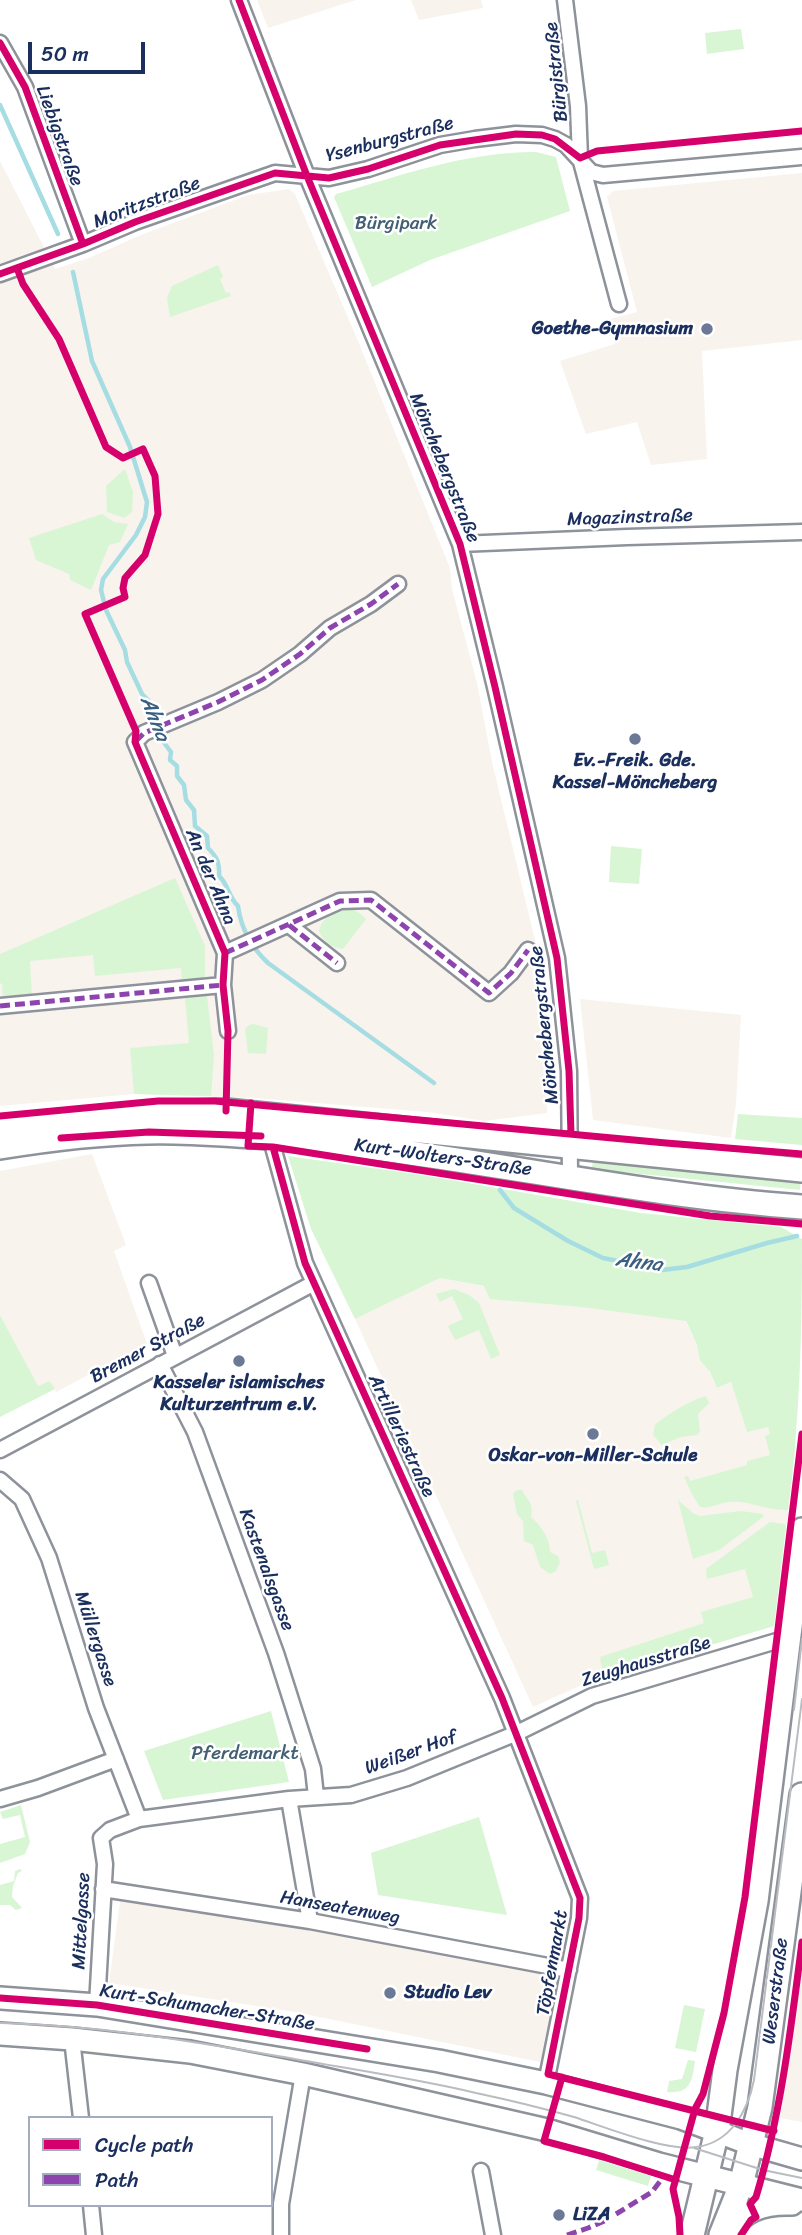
<!DOCTYPE html>
<meta charset="utf-8">
<style>
body{margin:0}
#map{position:relative;width:802px;height:2235px;overflow:hidden;background:#fff;font-family:Sriracha,sans-serif}
canvas{display:block}
.legend{position:absolute;left:28px;top:2116px;width:245px;height:91px;box-sizing:border-box;background:#fff;border:2px solid #a4acbf;margin:0;padding:9px 12px;list-style:none;font-size:21px;color:#1b2f5e}
.legend li{display:flex;align-items:center;gap:14px;height:35px}
.legend b{width:35px;border:2px solid #a4acbf}
.scale{position:absolute;left:28px;top:42px;width:117px;height:32px;box-sizing:border-box;border:4px solid #1b2f5e;border-top:0;padding-left:9px;font-size:21px;line-height:24px;white-space:nowrap;color:#1b2f5e;-webkit-text-stroke:5px #fff;paint-order:stroke}
</style>
<div id="map">
<canvas width="802" height="2235"></canvas>
<ul class="legend">
<li><b style="height:9px;background:#d6006c"></b>Cycle path</li>
<li><b style="height:9px;background:#8e44ad"></b>Path</li>
</ul>
<div class="scale">50 m</div>
</div>
<script>
const ctx = document.querySelector('canvas').getContext('2d');
ctx.lineJoin = 'round';
function fill(path, color) { ctx.fillStyle = color; ctx.fill(path, 'evenodd'); }
function stroke(path, color, width, dash) { ctx.strokeStyle = color; ctx.lineWidth = width; ctx.lineCap = dash ? 'butt' : 'round'; ctx.setLineDash(dash || []); ctx.stroke(path); }
function drawText(font, color, halo, rows, align = 'center') {
  ctx.font = font + ' Sriracha,sans-serif'; ctx.lineWidth = 5; ctx.setLineDash([]); ctx.textBaseline = 'middle'; ctx.strokeStyle = halo; ctx.fillStyle = color; for (const [text, x, y, turn = 0] of rows) {
    ctx.save(); ctx.translate(x, y); ctx.rotate((+turn || 0) * Math.PI / 180); ctx.textAlign = isNaN(turn) ? turn : align; if (halo) ctx.strokeText(text, 0, 0); ctx.fillText(text, 0, 0); ctx.restore();
  }
}
fill(new Path2D(`
 M257,0H356L268,28Z
 M411,0H481L483,8L419,20Z
 M0,161L55,269L89,258L141,235L248,195L289,189L295,194L358,341L450,568L452,589L477,683L492,762L543,973L547,1013V1113L484,1121L427,1112L254,1098L134,1094L0,1106Z
 M802,173V340L702,351L707,459L651,465L637,422L586,434L560,361L615,344L610,319L637,312L607,197L613,191Z
 M580,999L741,1015L736,1104L731,1138L593,1120Z
 M92,1154L126,1245L114,1251L147,1344L56,1392L50,1381L38,1387L0,1315V1171Z
 M440,1278L579,1304L685,1320L717,1388L731,1382L747,1431L774,1425L796,1446L774,1626L586,1683L533,1707L355,1319Z
 M120,1901L305,1929L558,1977L540,2062L295,2012L109,1983Z
 M802,1967V2122L780,2118Z`), '#f8f3ed');
fill(new Path2D(`
 M741,29L744,49L707,54L705,33Z
 M536,152L556,157L570,211L430,260L372,287L334,197L336,194C404,175 464,152 536,152Z
 M218,265L223,277L220,279L226,293L229,292L231,296L170,317L167,298L172,286Z
 M125,469L133,492L132,512L124,518L107,512L106,486Z
 M102,514L114,522L128,524L120,542L109,545L91,590L70,580L69,574L36,560L29,538Z
 M611,846L642,849L639,884L609,882Z
 M175,878L205,946V982L182,983L181,968L95,976L93,955L30,961L32,997L3,1000L2,984L0,983V954Z
 M349,908L358,912L366,919L343,949C330,947 325,943 319,931C322,916 335,913 349,908Z
 M207,996L214,1055L211,1096L134,1094L130,1048L189,1043L185,998Z
 M254,1024L268,1028L266,1054L248,1053L245,1029L249,1025Z
 M738,1114L802,1118V1145L735,1139Z
 M288,1156L422,1175L641,1213L781,1227L802,1239C802,1331 800,1419 788,1510C768,1511 749,1500 729,1502C719,1503 710,1509 700,1507L693,1496L684,1477L688,1476L690,1481L747,1465V1461L770,1455L765,1436L770,1434L768,1427L747,1432L731,1382L717,1388L710,1372L700,1360L697,1345L686,1321L582,1307L490,1299L484,1286L440,1278L355,1319L311,1229Z
 M593,1158L801,1178L800,1190L592,1169Z
 M454,1289L469,1295L479,1303L500,1355L491,1359L479,1330L455,1340L448,1326L463,1319L452,1296L440,1302L436,1294Z
 M0,1315L38,1386L50,1381L55,1389L0,1417Z
 M706,1396L709,1403L698,1414L700,1431L697,1435L681,1437L662,1445L653,1435L655,1425C666,1415 691,1400 706,1396Z
 M517,1490H522C528,1501 534,1503 531,1517C541,1526 550,1538 550,1552L558,1556L560,1562L556,1571L550,1574L540,1567L533,1545L524,1541L523,1521L517,1514L513,1494Z
 M578,1500L592,1553L605,1550L609,1565L594,1569L576,1501Z
 M678,1500L693,1513L700,1516L741,1511L763,1514V1517L719,1550L693,1559Z
 M770,1522L784,1524L786,1526L774,1626L603,1677L600,1657L704,1623L701,1612L753,1597L745,1569L707,1579L706,1569Z
 M271,1711L289,1782L163,1800L144,1751Z
 M21,1805L30,1842L25,1854L0,1863V1844L25,1837L20,1815L3,1819L0,1812Z
 M479,1817L507,1915L378,1895L371,1853Z
 M20,1869L22,1871L18,1873L13,1886L12,1897L22,1908L16,1910L10,1905H0V1885L14,1881L15,1871Z
 M684,2005L705,2009L696,2052L675,2048Z
 M688,2060L695,2061C692,2081 691,2094 667,2092L669,2081L682,2079Z
 M599,2160L651,2176L648,2186L596,2170Z`), '#d8f6d4');
stroke(new Path2D(`
 M0,105L58,234
 M73,272L92,361L130,447L147,502L145,517L136,535L103,579L101,590L106,610L125,650L127,662L142,694L150,702L162,740L171,752L170,760L177,766V776L184,785L186,800L194,810L195,826L207,836L208,848C217,857 220,863 219,876C229,885 228,897 238,906C241,929 252,948 268,963L434,1083
 M500,1190L514,1208L568,1241L603,1258L662,1270L687,1267L767,1243L797,1236`), '#a5dde2', 4.5);
const minor = new Path2D(`
 M239,0L307,176L460,544L495,687L557,958L569,1071L570,1176
 M565,0L578,106L580,158L619,304
 M0,43L25,87L83,244
 M0,274L83,244L135,222L275,173L329,178L368,169L440,145L475,139L516,134L542,135L555,139L566,145L591,172L603,175L802,157
 M460,544L627,537L802,532
 M289,925L337,963
 M225,953L340,901L371,900L489,993L511,973L528,950
 M0,1006L223,985
 M228,1031L223,985L225,953L135,742L144,733L218,702L262,680L300,654L330,628L371,604L398,584
 M274,1130L273,1147L305,1263L502,1698L580,1898L579,1918L546,2083
 M149,1283L175,1356
 M160,1364L195,1432L276,1653L313,1769L316,1796
 M0,1450L314,1283
 M0,1480L22,1499L49,1558L96,1708L139,1819
 M0,1799L38,1788L116,1759
 M289,1799L310,1921
 M103,1889L310,1921L569,1970
 M97,2005L105,1864L101,1838L110,1830L139,1819L289,1799L351,1795L407,1778L517,1733L592,1696L790,1637
 M72,2039L81,2118
 M481,2171L493,2235
 M91,2205L94,2235
 M281,2235V2204L303,2074`);
const secondary = new Path2D(`
 M0,1998L97,2005L439,2061L546,2083L681,2118L750,2144L802,2159
 M0,2034L72,2039L190,2052L303,2074L547,2130L659,2164L802,2200
 M724,2235C744,2211 760,2203 792,2204`);
const primary = new Path2D(`
 M0,1128L140,1114L226,1111L802,1170
 M0,1147C49,1139 98,1133 148,1132C183,1131 219,1134 254,1136C438,1148 618,1194 802,1207
 M692,2235L717,2131L725,2070L756,1901L802,1530
 M721,2235L741,2185L760,2107L802,1795`);
stroke(minor, '#8e929a', 19);
stroke(secondary, '#8e929a', 26);
stroke(primary, '#8e929a', 28);
stroke(minor, '#fff', 14);
stroke(secondary, '#fff', 21);
stroke(primary, '#fff', 23);
stroke(new Path2D(`
 M794,1710L802,1639
 M0,2023C96,2025 189,2041 284,2057C348,2069 413,2078 476,2093C509,2100 542,2108 574,2117C605,2127 667,2152 696,2147C731,2143 748,2110 754,2080L802,1699
 M694,2148L763,2170L802,2178`), '#b9bcc1', 2);
stroke(new Path2D(`
 M136,741L144,733L218,702L262,680L300,654L330,628L371,604L398,584
 M289,925L337,963
 M225,953L340,901L371,900L489,993L511,973L528,950
 M0,1006L223,985
 M616,2214L652,2192L664,2176
 M567,2235L588,2228L609,2219`), '#8e44ad', 5, [10, 5]);
stroke(new Path2D(`
 M239,0L307,176L460,544L495,687L557,958L569,1071L571,1134
 M0,43L25,87L83,244
 M17,268L23,284L59,339L106,447L123,458L143,449L155,476L158,514L145,555L125,578L123,588L125,597L85,614L136,731L135,742L140,754L225,953L223,985L228,1031L226,1111
 M0,274L83,244L135,222L275,173L329,178L368,169L440,145L516,134L542,135L555,139L580,158L597,151L802,131
 M251,1103L248,1146L273,1147L710,1216L802,1224
 M0,1116L158,1101H215L666,1143L802,1154
 M61,1138L149,1132L261,1136
 M273,1147L305,1263L502,1698L580,1898L579,1918L548,2074L774,2131
 M0,1998L97,2005L367,2049
 M562,2077L544,2141L604,2157L676,2180
 M680,2235L679,2217L673,2189L695,2109L703,2094L724,2013L745,1897L802,1434
 M741,2235L751,2220L756,2217L750,2204L756,2197C781,2114 791,2028 802,1942`), '#d6006c', 7);
for (const [x, y, r, color] of [
 [707,329,7,"#6b7896"],
 [635,739,7,"#6b7896"],
 [239,1361,7,"#6b7896"],
 [593,1434,7,"#6b7896"],
 [390,1993,7,"#6b7896"],
 [559,2215,7,"#6b7896"]
]) { const dot = new Path2D(); dot.arc(x, y, r, 0, 2 * Math.PI); ctx.fillStyle = color; ctx.fill(dot); stroke(dot, '#fff', 2.5); }
drawText('19px', '#1b2f5e', '#fff', [
 ["Bürgistraße",557,72,-96],
 ["Liebigstraße",59,136,70],
 ["Ysenburgstraße",390,140,-15],
 ["Moritzstraße",147,203,-21],
 ["Mönchebergstraße",444,468,68],
 ["Magazinstraße",630,518,-2],
 ["An der Ahna",210,877,67],
 ["Mönchebergstraße",545,1025,-96],
 ["Kurt-Wolters-Straße",443,1158,8],
 ["Bremer Straße",148,1349,-28],
 ["Artilleriestraße",401,1436,65],
 ["Kastenalsgasse",266,1570,70],
 ["Müllergasse",95,1639,72],
 ["Zeughausstraße",646,1662,-17],
 ["Weißer Hof",411,1753,-20],
 ["Hanseatenweg",340,1908,10],
 ["Mittelgasse",82,1921,-87],
 ["Töpfenmarkt",553,1963,-80],
 ["Weserstraße",776,1991,-83],
 ["Kurt-Schumacher-Straße",207,2008,9]
]);
drawText('19px', '#425f73', '#fff', [
 ["Bürgipark",396,224],
 ["Pferdemarkt",245,1754]
]);
drawText('bold 19px', '#1b2f5e', '#fff', [
 ["Goethe-Gymnasium",693,329,"right"],
 ["Ev.-Freik. Gde.",635,761],
 ["Kassel-Möncheberg",635,783],
 ["Kasseler islamisches",239,1383],
 ["Kulturzentrum e.V.",239,1405],
 ["Oskar-von-Miller-Schule",593,1456],
 ["Studio Lev",404,1993,"left"],
 ["LiZA",573,2215,"left"]
]);
drawText('italic 21px', '#395f82', '#fff', [
 ["Ahna",154,719,68],
 ["Ahna",639,1263,7]
]);
</script>
